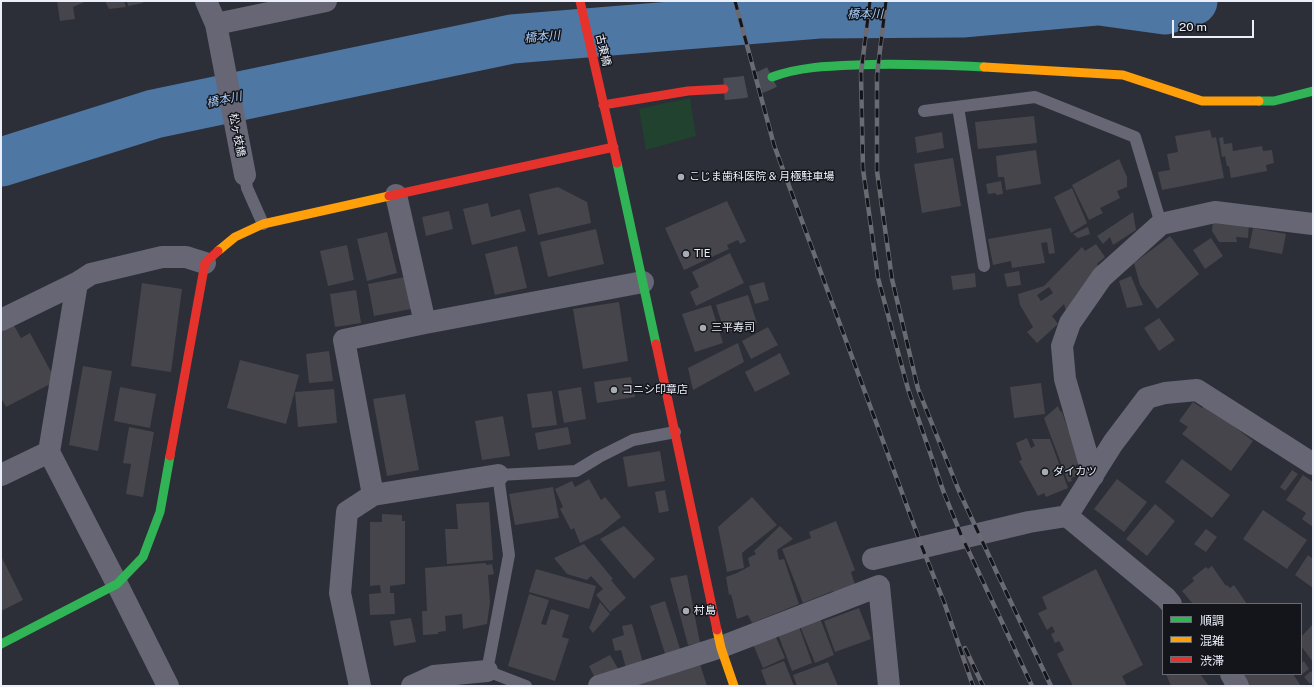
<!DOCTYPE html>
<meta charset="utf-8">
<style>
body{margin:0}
#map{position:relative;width:1314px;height:687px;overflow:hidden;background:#2c2f37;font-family:"Public Sans","Noto Sans JP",sans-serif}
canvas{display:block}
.frame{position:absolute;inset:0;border:2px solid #ebeff9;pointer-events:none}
.legend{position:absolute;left:1162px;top:603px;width:140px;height:72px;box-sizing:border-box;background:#13151b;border:1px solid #696c74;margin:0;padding:5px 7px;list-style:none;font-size:12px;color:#ebeff9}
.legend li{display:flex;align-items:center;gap:8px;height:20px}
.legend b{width:20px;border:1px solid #696c74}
.scale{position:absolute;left:1172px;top:20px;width:82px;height:18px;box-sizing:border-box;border:2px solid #ebeff9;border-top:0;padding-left:5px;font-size:12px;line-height:14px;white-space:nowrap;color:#ebeff9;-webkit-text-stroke:3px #13151b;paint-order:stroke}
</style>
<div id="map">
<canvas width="1314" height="687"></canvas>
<div class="frame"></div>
<ul class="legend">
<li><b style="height:5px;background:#30b455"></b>順調</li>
<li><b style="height:5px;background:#ff9f0a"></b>混雑</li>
<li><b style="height:5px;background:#e5322d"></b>渋滞</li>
</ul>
<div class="scale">20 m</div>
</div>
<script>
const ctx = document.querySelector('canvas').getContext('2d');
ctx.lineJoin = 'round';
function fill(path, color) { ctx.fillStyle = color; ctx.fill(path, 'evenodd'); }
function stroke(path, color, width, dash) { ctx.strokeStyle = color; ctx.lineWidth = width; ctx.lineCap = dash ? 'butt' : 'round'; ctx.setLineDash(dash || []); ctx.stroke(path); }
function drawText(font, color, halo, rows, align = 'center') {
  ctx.font = font + ' "Public Sans","Noto Sans JP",sans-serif'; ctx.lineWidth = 3; ctx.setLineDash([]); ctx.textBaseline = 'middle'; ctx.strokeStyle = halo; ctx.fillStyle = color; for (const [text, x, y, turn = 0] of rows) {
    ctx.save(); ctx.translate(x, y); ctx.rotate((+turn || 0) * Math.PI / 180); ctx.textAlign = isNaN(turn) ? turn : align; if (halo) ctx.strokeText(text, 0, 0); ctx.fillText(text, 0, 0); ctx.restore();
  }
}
fill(new Path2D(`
 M690,98L696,136L646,150L639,109Z`), '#21422f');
stroke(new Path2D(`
 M1100,1L1165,10L1193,1
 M1,162L154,114L512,39L819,14L962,13L1096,1`), '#4f77a4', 49);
fill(new Path2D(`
 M57,1H87L73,7L75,19L60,21Z
 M105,1H124L126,7L109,9Z
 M127,1H143V3L128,6Z
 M1034,116L1037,143L978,149L975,122Z
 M1210,130L1212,138L1216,137L1224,178L1162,190L1158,172L1170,170L1167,154L1178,152L1175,136Z
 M942,132L944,148L917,153L915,137Z
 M1223,137L1224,144L1232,143L1233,151L1262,146L1263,151L1272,150L1274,163L1266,165L1267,171L1231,178L1229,166H1227L1225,156L1222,157L1219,138Z
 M1036,150L1041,184L1006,190L1004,177H998L996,156Z
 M953,158L961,206L922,213L914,164Z
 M1119,159L1127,177V187L1117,191L1120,198L1100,208L1103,213L1089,220L1072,185Z
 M1001,181L1003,194L996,195V193L988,194L986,184Z
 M558,187L587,202L591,223L538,235L529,194Z
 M1072,188L1087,223L1071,233L1054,197Z
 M727,201L746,241L740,244L738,240L727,245L729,249L684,270L665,228Z
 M488,203L491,217L520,209L526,231L472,245L463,209Z
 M449,211L453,229L426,236L422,217Z
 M1133,212L1136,230L1113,245L1110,237L1103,244L1097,236Z
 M1213,221L1249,224L1248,238L1236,237L1237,242H1219L1212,231Z
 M1088,227L1090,234L1078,238L1073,234Z
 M1051,228L1055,253L1049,254L1047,242L1041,243L1045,263L1012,268L1011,261L993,265L988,239Z
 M1253,228L1286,234L1282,254L1249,248Z
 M596,229L604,264L548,277L540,242Z
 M387,232L397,273L367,281L357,239Z
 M1170,236L1199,274L1157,309L1140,285L1134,263Z
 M1211,238L1223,256L1205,269L1193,250Z
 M1096,244L1105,257L1097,264L1100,267L1066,311L1064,304L1052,316L1058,324L1037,343L1027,332L1033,327L1020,305L1018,294L1044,286L1082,247L1085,251ZM1049,287L1053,293L1041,301L1037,295Z
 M347,245L354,280L328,286L320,251Z
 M517,246L527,288L495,295L485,254Z
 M730,253L744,283L696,306L690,292L699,287L692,272Z
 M1019,271L1021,285L1007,287L1004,274Z
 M975,273L976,287L953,290L951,276Z
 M1131,276L1143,305L1127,308L1119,281Z
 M405,277L411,309L374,316L368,284Z
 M764,282L769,300L755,304L749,286Z
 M142,283L182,289L171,372L131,366Z
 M356,290L361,323L335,327L330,294Z
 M748,295L757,323L725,333L716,305Z
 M619,302L628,361L583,369L573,309Z
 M711,305L723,343L695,352L682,314Z
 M1159,318L1175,340L1159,351L1144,328Z
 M12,322L21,338L30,333L56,381L6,407L1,398V328Z
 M768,327L778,345L751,359L742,341Z
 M738,343L744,362L693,390L688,368Z
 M329,351L333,381L309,383L306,354Z
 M780,353L790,374L755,392L745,372Z
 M240,360L299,375L286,424L227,408Z
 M83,366L112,371L98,451L69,445Z
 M631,377L635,397L597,403L594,382Z
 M1041,383L1045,414L1014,418L1010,387Z
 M120,387L156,394L150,428L114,421Z
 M581,387L586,419L564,423L558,391Z
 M334,389L337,423L298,427L295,392Z
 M552,391L557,425L532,428L527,394Z
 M405,394L419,470L387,476L373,399Z
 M1193,402L1202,408L1205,404L1253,441L1231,471L1182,434L1188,427L1179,421Z
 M1058,406L1060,411L1062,412L1080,463L1076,465L1079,475L1071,478L1072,481L1068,482L1044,418Z
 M503,416L510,456L482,460L475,421Z
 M129,427L154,432L143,497L126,494L131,464L123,463Z
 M568,427L571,444L538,450L535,433Z
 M1027,438L1031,448L1035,446L1032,439H1050L1068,488L1046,497L1044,493L1038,496L1019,461L1022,460L1016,443Z
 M660,451L665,481L628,487L623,457Z
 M1182,459L1230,495L1212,518L1165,482Z
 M1292,470L1298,474L1285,491L1280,487Z
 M1303,475L1313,482V527L1302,519L1306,513L1286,500Z
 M589,479L601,500L605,497L621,517L601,533L580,543L574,528L571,530L560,509L563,507L555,489L572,481L575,487Z
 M1117,479L1147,502L1124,532L1094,509Z
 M553,487L559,518L515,525L509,494Z
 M665,490L669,511L659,513L655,492Z
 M752,497L777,525L742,553L744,568L727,572L718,527Z
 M489,502L493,560L447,564L445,529H458L456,504Z
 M1155,504L1175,521L1147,556L1126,539Z
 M1263,510L1307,540L1287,569L1243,539Z
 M382,514L402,515V521H405V584L390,586V593H394L395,614L370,615L369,594L381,593L380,585L370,586V522H382Z
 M836,521L855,570L851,572L855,585L834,593L833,591L803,603L782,549L811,538L809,532Z
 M624,526L655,559L634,579L600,539Z
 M780,526L793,539L777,550L779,560L784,559L799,604L752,623L748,615L737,619L731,594L729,595L726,577L737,573L750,566L748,558L756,554L754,551Z
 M1206,529L1217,537L1206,552L1194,544Z
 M584,544L613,579L611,580L626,598L610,612L596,595L603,589L591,576L587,580L567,574L554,558Z
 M1308,555L1313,559V588L1295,575Z
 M1,556L23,600L1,611Z
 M485,563L487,565L492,564L494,574L488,575L490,602L487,624L463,629L462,614L445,616L446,631L438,632V634L423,635L422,611H427L425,568Z
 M1212,566L1226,586L1227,585L1230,588L1234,585L1247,604H1193L1182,591L1194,581L1192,578L1206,567L1208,569Z
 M536,569L596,586L589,609L529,592Z
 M1096,569L1143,665L1122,676L1127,686H1073L1057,654L1064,650L1059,641L1055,643L1051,634L1055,632L1052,626L1047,630L1038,613L1047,609L1042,597Z
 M687,575L700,643L688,645L670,578Z
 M529,594L549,600L541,624L546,625L551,609L569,615L562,637L569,639L555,681L508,666Z
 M665,601L682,655L667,660L650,606Z
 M600,602L610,614L593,633L589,628Z
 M859,608L871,639L835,652L824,621Z
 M411,618L416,642L394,646L390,621Z
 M820,618L834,655L815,663L800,626Z
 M632,624L645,670L628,675L621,650L615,651L612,639L624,635L622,626Z
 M798,624L812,663L792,671L777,632Z
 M1313,624V662L1301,646V637Z
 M775,635L785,658L763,668L753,644Z
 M610,655L620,672L598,684L589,666Z
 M784,661L794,686H767L761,670Z
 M1304,661L1309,669L1301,675V663Z
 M828,662L838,686H797L793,675Z
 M700,664L707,686H634Z
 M1311,671L1313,674V682L1310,684L1304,677Z
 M1166,674H1200L1209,686H1171Z
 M1241,674H1293L1301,686H1248Z`), '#46454b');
stroke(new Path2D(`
 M724,89C743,88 754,86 772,77`), '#494c54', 22, [22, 11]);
stroke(new Path2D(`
 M958,107L984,266
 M924,111L1035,97L1135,137L1161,224
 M245,175L247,188L263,224
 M526,686L487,671L509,555L498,475L576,471L599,457L633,440L675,432`), '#676674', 12);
stroke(new Path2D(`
 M206,1L216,24L245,175
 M216,24L326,1
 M396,195L425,323
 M1,320L77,283L91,274L162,257H186L205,263
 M49,452L77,283
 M1,475L49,452L117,584L168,686
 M1093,476L1065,379L1062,346L1070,323L1102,277L1161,224L1215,212L1313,224
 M373,495L344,340L425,323L643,282
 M1067,516L1113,443L1147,398L1165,393L1197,390L1313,464
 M873,559L1029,522L1067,516L1166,598L1171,604
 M1231,674L1238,686
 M360,686L340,593L347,512L373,495L498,475
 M412,686L434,676L487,671
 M599,686L721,647L879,586L889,686`), '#676674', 22);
stroke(new Path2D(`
 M772,77C799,67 827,66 856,65C899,63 942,65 984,67
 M1259,101H1274L1313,91
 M617,163L656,344
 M1,644L117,584L143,557L160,512L170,456`), '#30b455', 9);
stroke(new Path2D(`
 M984,67L1123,75L1202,101H1259
 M218,251L235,237L263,224L389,196
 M717,630L721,648L734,686`), '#ff9f0a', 9);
stroke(new Path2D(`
 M580,1L617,163
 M603,105L688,91L724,89
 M389,196L614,147
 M656,344L717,630
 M170,456L205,263L218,251`), '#e5322d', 9);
const rail = new Path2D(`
 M735,1L774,145L922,547L944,602L973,686
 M870,1L861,73L863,169L878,278L908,389L944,493L962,537L1032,686
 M886,1L877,75V171L892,279L918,389L959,491L997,573L1051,686
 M965,648L983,686`);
stroke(rail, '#696a73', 4.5);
stroke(rail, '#13151b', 3, [9]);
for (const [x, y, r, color] of [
 [681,177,4,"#a8acb5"],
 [686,254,4,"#a8acb5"],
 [703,328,4,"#a8acb5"],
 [614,390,4,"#a8acb5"],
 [1045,472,4,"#a8acb5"],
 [686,611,4,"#a8acb5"]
]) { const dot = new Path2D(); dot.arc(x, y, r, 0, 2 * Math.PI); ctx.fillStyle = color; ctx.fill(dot); stroke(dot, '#13151b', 1.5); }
drawText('11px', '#ebeff9', '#13151b', [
 ["古東橋",603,50,77],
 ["松ヶ枝橋",237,135,79]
]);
drawText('11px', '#ebeff9', '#13151b', [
 ["こじま歯科医院 & 月極駐車場",689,177],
 ["TIE",694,254],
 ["三平寿司",711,328],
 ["コニシ印章店",622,390],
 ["ダイカツ",1053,472],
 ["村島",694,611]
], 'left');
drawText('italic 12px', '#a5caf5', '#13151b', [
 ["橋本川",865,14],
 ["橋本川",542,37,-5],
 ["橋本川",224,100,-12]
]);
</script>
